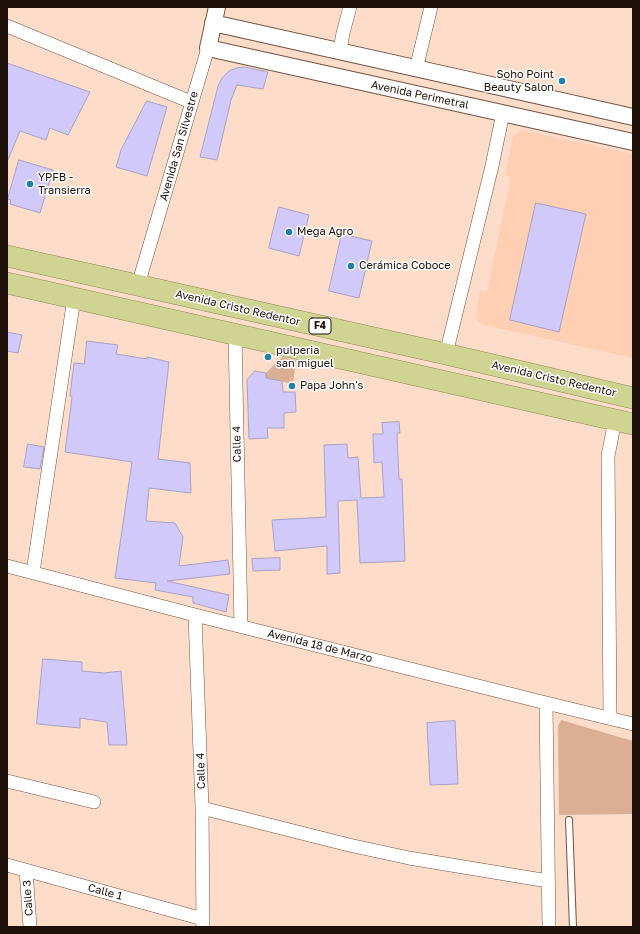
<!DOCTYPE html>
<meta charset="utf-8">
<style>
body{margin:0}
#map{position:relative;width:640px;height:934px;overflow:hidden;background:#fdddca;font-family:"Golos Text",sans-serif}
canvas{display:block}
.frame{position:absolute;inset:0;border:8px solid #1d1008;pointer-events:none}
</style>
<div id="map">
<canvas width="640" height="934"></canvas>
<div class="frame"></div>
</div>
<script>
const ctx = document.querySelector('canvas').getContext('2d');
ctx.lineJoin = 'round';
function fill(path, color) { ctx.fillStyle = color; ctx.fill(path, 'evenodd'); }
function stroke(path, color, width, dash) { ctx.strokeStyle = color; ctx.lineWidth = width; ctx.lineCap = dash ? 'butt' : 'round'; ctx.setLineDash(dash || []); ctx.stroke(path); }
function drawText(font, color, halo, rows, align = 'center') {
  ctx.font = font + ' "Golos Text",sans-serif'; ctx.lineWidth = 3; ctx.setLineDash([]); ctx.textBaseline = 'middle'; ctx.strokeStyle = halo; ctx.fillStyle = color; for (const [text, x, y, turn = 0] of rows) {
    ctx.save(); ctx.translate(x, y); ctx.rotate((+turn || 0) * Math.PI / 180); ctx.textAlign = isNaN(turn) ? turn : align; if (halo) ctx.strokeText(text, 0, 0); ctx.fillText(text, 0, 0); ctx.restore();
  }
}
fill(new Path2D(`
 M521,130L633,154V358L484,325L479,322L477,319L476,314L480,291L487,292L511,177L505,175L513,137Z`), '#fecfb3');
fill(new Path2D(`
 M282,357L296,360L293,384L266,378V373Z
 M561,720L633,741V814L559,815L558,726Z`), '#daaf95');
const building = new Path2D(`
 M7,63L90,92L68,135L50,128L46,140L20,131L7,162Z
 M245,67L268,72L263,89L237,85L231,100L217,160L200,157L218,86L222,78L229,71L236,68Z
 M147,101L167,107L147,176L116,167L121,150Z
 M19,160L53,170L40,213L10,204L11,200L8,199Z
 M536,203L586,214L559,332L510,320Z
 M279,207L309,215L299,256L269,248Z
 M342,234L372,241L359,298L329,291Z
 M7,332L22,335L18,353L7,351Z
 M87,341L118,345L116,354L147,359V357L169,362L158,459L190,463L191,493L149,488L146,521L175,523L183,537L179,566L228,560L230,574L167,581L229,595L226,612L193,603V597L155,590L156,583L115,578L132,462L65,452L72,397L70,396L74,363L84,364Z
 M255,371L266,373V378L282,381L283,392H295L296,412L284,413V428H267L268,438L249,439L247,380Z
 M399,422L400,433H397L399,479H402L405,561L360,563L357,500L338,501L340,573L327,574V546L275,551L272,520L326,517L324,445L347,444L348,458L358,457L361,498L384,497L382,462L374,463L373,434H383L382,423Z
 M28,444L44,447L40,469L24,467Z
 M280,558V570L253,571L252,559Z
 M43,659L82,662V671L104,673L121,671L127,745H109L107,722L80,718V728L37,724Z
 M455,721L458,784L430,785L427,723Z`);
fill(building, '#d1c9fa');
stroke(building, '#a7a1c7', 1);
const service = new Path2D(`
 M569,820L573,927`);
const minor = new Path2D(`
 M7,26L191,102
 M340,50L343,33L350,7
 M416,69L431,7
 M138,285L208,48
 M235,334L241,626
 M446,354L492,166L503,113
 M7,566L195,615L546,703L633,724
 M33,572L74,298
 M195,615L202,808L203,927
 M546,703L549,927
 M610,718L608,456L615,420
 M7,781L94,802
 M202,808L349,845L409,858L548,881
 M7,865L203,919
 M26,870L30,927`);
const tertiary = new Path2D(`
 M217,7L208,48L633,142
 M213,23C353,53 493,86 633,117`);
const trunk = new Path2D(`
 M7,256L446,354L633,398
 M7,283L633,424`);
stroke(service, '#74523e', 8);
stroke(minor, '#74523e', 14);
stroke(tertiary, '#74523e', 18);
stroke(trunk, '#8a8950', 22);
stroke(service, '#fff', 6);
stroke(minor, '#fff', 13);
stroke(tertiary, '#fff', 16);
stroke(trunk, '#d0d492', 21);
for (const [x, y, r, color] of [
 [562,81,4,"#1c81ab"],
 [30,184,4,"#1c81ab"],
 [289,232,4,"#1c81ab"],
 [351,266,4,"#1c81ab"],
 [268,357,4,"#1c81ab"],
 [292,386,4,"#1c81ab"]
]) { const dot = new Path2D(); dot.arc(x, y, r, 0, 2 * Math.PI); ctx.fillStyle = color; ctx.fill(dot); stroke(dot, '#fff', 1.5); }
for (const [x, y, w] of [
 [320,326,22]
]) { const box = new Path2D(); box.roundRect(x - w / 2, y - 8, w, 16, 3); ctx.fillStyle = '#fff'; ctx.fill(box); stroke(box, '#1d1008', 1); }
drawText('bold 10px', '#1d1008', null, [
 ["F4",320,326]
]);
drawText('11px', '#1d1008', '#fff', [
 ["Soho Point",554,75,"right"],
 ["Beauty Salon",554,88,"right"],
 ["YPFB -",38,178],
 ["Transierra",38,191],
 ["Mega Agro",297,232],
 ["Cerámica Coboce",359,266],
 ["pulperia",276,351],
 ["san miguel",276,364],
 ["Papa John's",300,386]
], 'left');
drawText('11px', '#1d1008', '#fff', [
 ["Avenida Perimetral",420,95,12],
 ["Avenida San Silvestre",179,146,-74],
 ["Avenida Cristo Redentor",238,308,13],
 ["Avenida Cristo Redentor",554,379,13],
 ["Calle 4",237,444,-91],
 ["Avenida 18 de Marzo",320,646,14],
 ["Calle 4",201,771,-92],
 ["Calle 1",105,892,15],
 ["Calle 3",28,898,-94]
]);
</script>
